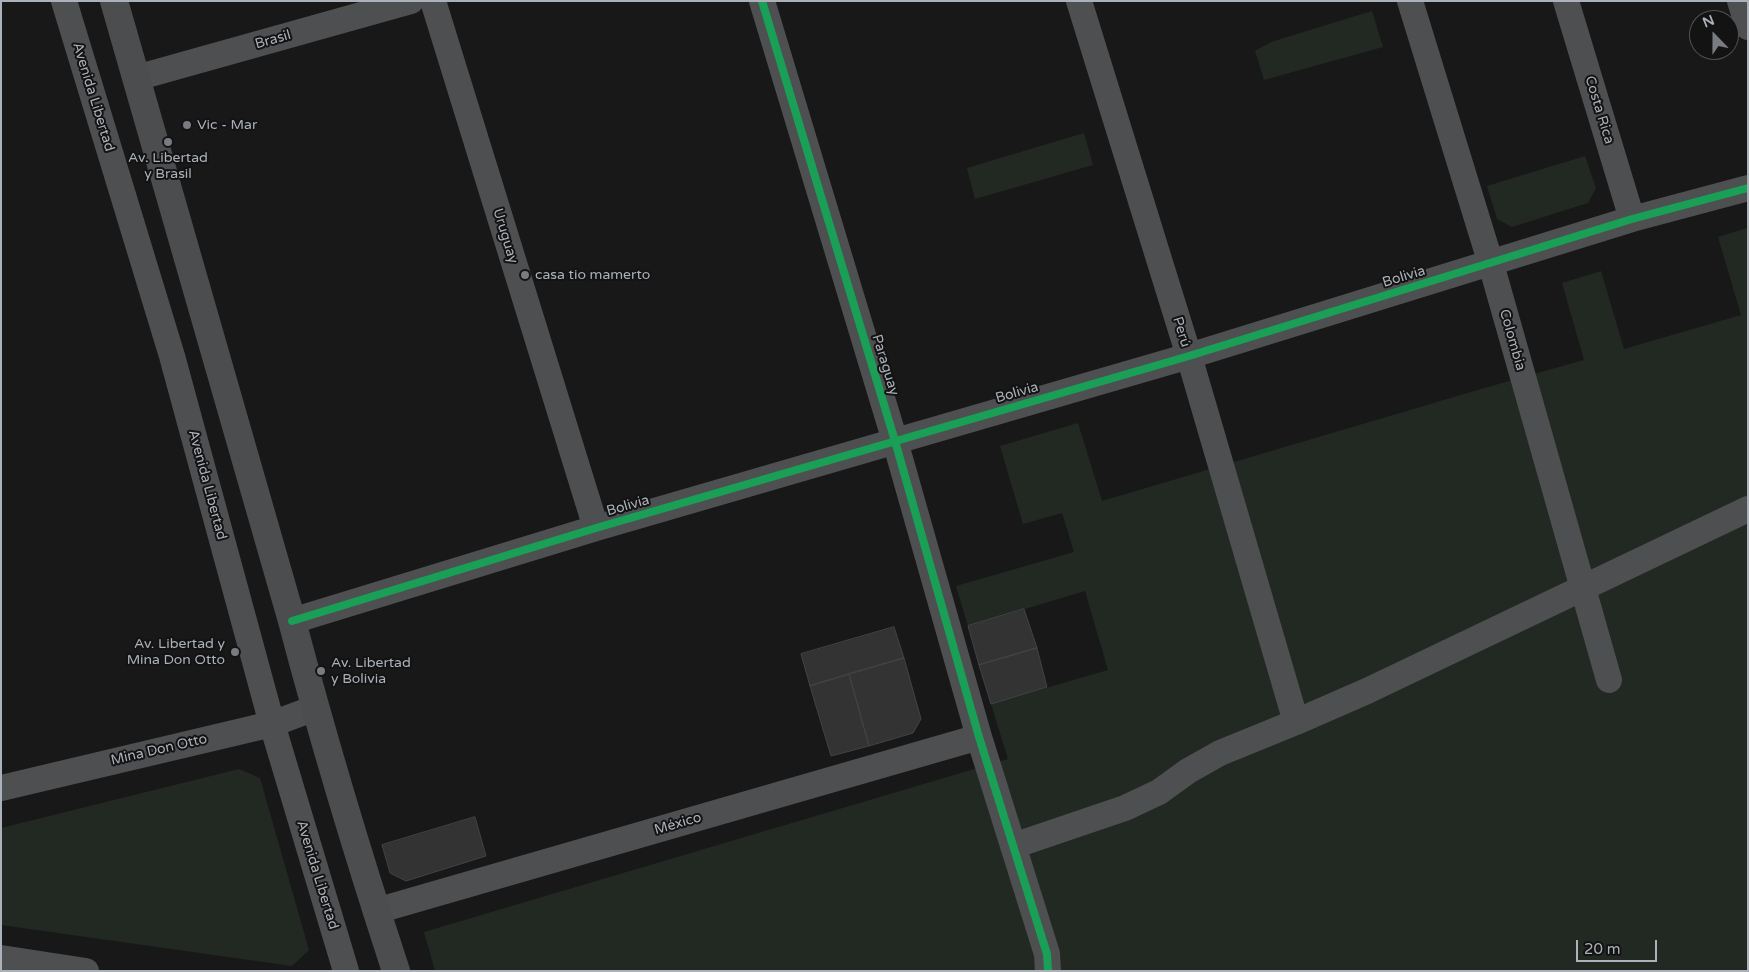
<!DOCTYPE html>
<meta charset="utf-8">
<style>
body{margin:0}
#map{position:relative;width:1749px;height:972px;overflow:hidden;background:#181819;font-family:"Varela Round",sans-serif}
canvas{display:block}
.frame{position:absolute;inset:0;border:2px solid #abb1b8;pointer-events:none}
.north{position:absolute;left:1689px;top:10px;width:50px;height:50px;box-sizing:border-box;background:#131314;border:1px solid #505256;border-radius:50%;rotate:338deg;font-size:14px;font-weight:700;line-height:20px;text-align:center;color:#abb1b8}
.north::after{content:'';display:block;margin:auto;width:18px;height:22px;background:#787b80;clip-path:polygon(50% 0,100% 100%,50% 72%,0 100%)}
.scale{position:absolute;left:1576px;top:940px;width:81px;height:22px;box-sizing:border-box;border:2px solid #abb1b8;border-top:0;padding-left:6px;font-size:15px;line-height:18px;white-space:nowrap;color:#abb1b8;-webkit-text-stroke:4px #131314;paint-order:stroke}
</style>
<div id="map">
<canvas width="1749" height="972"></canvas>
<div class="frame"></div>
<div class="north">N</div>
<div class="scale">20 m</div>
</div>
<script>
const ctx = document.querySelector('canvas').getContext('2d');
ctx.lineJoin = 'round';
function fill(path, color) { ctx.fillStyle = color; ctx.fill(path, 'evenodd'); }
function stroke(path, color, width, dash) { ctx.strokeStyle = color; ctx.lineWidth = width; ctx.lineCap = dash ? 'butt' : 'round'; ctx.setLineDash(dash || []); ctx.stroke(path); }
function drawText(font, color, halo, rows, align = 'center') {
  ctx.font = font + ' "Varela Round",sans-serif'; ctx.lineWidth = 4; ctx.setLineDash([]); ctx.textBaseline = 'middle'; ctx.strokeStyle = halo; ctx.fillStyle = color; for (const [text, x, y, turn = 0] of rows) {
    ctx.save(); ctx.translate(x, y); ctx.rotate((+turn || 0) * Math.PI / 180); ctx.textAlign = isNaN(turn) ? turn : align; if (halo) ctx.strokeText(text, 0, 0); ctx.fillText(text, 0, 0); ctx.restore();
  }
}
fill(new Path2D(`
 M1372,11L1383,47L1264,80L1255,51L1271,42Z
 M1084,133L1093,165L975,199L967,168Z
 M1585,156L1596,188L1588,203L1512,227L1497,219L1487,186Z
 M1747,228L1748,971H435L424,932L1008,759L991,704L1108,670L1085,591L968,626L956,586L1074,552L1062,513L1023,524L1000,446L1078,423L1102,501L1481,389L1584,360L1562,283L1601,271L1624,349L1741,315L1718,237Z
 M239,769L260,778L309,950L292,966L1,925V828Z`), '#222923');
const building = new Path2D(`
 M1024,609L1037,648L979,665L968,626Z
 M894,627L904,658L810,686L801,654Z
 M1037,648L1047,687L991,704L979,665Z
 M904,658L921,719L913,733L869,746L849,674Z
 M849,674L869,746L831,756L810,686Z
 M475,817L486,856L406,881L390,873L382,845Z`);
fill(building, '#333334');
stroke(building, '#414345', 1);
stroke(new Path2D(`
 M64,1L172,356L272,724L346,971
 M433,1L596,528
 M762,1L895,441L979,737L1047,954L1048,971
 M1079,1L1189,356L1296,722
 M1410,1L1491,264L1609,680
 M1566,1L1632,219
 M1740,1L1748,27
 M136,78L411,1
 M292,621L596,528L1189,356L1632,219L1748,188
 M1,788L272,724L315,708
 M1013,846L1125,808L1159,792L1188,771L1220,753L1296,722L1367,691L1748,509
 M376,911L979,737
 M1,958L86,971`), '#4d4f51', 26);
stroke(new Path2D(`
 M114,1L292,621C323,739 358,855 396,971`), '#4c4d4f', 28);
stroke(new Path2D(`
 M762,1L895,441L979,737L1047,954L1048,971
 M292,621L596,528L1189,356L1632,219L1748,188`), '#1a9f57', 8);
for (const [x, y, r, color] of [
 [187,125,5,"#787b80"],
 [168,142,5,"#787b80"],
 [525,275,5,"#787b80"],
 [235,652,5,"#787b80"],
 [321,671,5,"#787b80"]
]) { const dot = new Path2D(); dot.arc(x, y, r, 0, 2 * Math.PI); ctx.fillStyle = color; ctx.fill(dot); stroke(dot, '#131314', 2); }
drawText('14px', '#abb1b8', '#131314', [
 ["Brasil",273,40,-16],
 ["Avenida Libertad",93,97,73],
 ["Costa Rica",1599,110,73],
 ["Uruguay",505,236,73],
 ["Bolivia",1404,277,-17],
 ["Perú",1181,332,73],
 ["Colombia",1512,340,74],
 ["Paraguay",885,365,73],
 ["Bolivia",1017,393,-16],
 ["Avenida Libertad",207,485,75],
 ["Bolivia",628,506,-16],
 ["Mina Don Otto",159,750,-13],
 ["México",678,824,-16],
 ["Avenida Libertad",317,875,73]
]);
drawText('14px', '#abb1b8', '#131314', [
 ["Vic - Mar",197,125],
 ["Av. Libertad",168,158,"center"],
 ["y Brasil",168,174,"center"],
 ["casa tio mamerto",535,275],
 ["Av. Libertad y",225,644,"right"],
 ["Mina Don Otto",225,660,"right"],
 ["Av. Libertad",331,663],
 ["y Bolivia",331,679]
], 'left');
</script>
